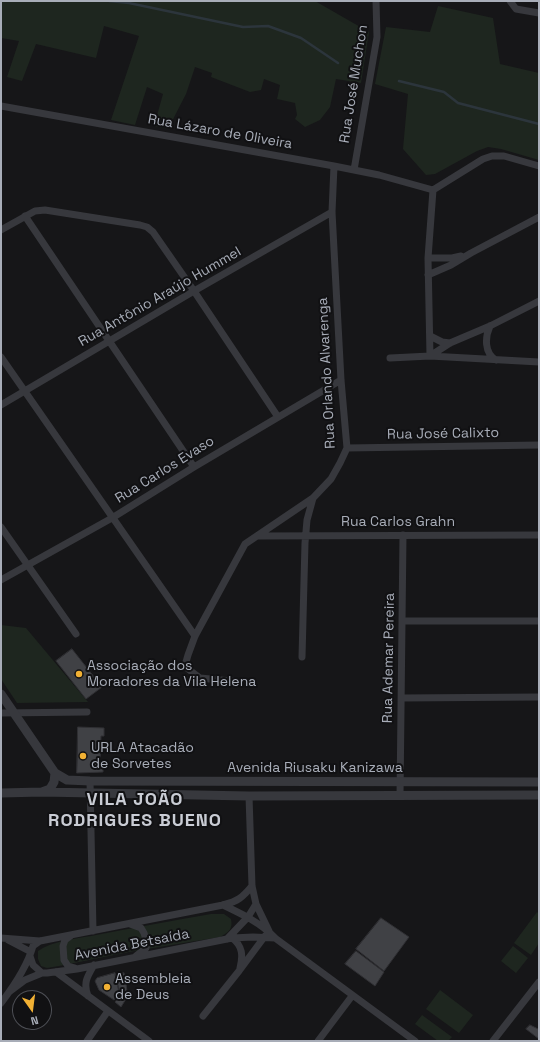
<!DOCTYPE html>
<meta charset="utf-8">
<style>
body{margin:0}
#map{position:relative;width:540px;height:1042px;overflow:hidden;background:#161618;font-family:"Space Grotesk",sans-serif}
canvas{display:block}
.frame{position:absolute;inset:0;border:2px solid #a8adb8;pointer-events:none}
.north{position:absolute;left:12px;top:990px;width:40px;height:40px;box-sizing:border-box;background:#111113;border:1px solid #4d4f55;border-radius:50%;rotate:166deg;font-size:11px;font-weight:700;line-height:16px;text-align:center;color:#a8adb8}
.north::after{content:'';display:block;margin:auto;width:14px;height:18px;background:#f2b134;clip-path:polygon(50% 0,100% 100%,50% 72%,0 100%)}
</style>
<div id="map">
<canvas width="540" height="1042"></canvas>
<div class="frame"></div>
<div class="north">N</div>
</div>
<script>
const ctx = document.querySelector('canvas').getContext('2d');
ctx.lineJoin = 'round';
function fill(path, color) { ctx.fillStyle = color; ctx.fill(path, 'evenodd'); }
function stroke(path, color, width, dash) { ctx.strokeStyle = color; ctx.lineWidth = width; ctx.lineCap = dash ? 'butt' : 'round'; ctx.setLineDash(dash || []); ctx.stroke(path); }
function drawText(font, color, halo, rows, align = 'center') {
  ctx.font = font + ' "Space Grotesk",sans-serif'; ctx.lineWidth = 4; ctx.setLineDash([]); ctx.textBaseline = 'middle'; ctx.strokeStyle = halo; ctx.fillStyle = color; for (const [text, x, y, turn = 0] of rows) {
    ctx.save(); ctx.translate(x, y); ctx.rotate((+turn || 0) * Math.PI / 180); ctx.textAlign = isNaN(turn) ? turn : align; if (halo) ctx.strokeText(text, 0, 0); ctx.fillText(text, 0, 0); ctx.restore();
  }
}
fill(new Path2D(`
 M1,1H315L369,32L361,83L336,79L330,107L320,120L305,127L295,119L297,115L295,103L277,99L280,85L264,79L261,90L250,92L211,77L212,73L195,67L186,94L168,129L154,126L163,94L147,87L135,125L111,120L139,36L104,26L96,58L36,44L22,81L7,77L19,41L1,38Z
 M438,6L493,18L500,64L539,73V160L501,149L488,147L477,151L435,174L426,175L403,149L408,94L375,84L386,27L430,32Z
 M1,625L26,628L88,702L17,703L1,679Z
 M537,912L539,914V943L531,955L514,943Z
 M211,914H224L231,919C233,929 229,932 220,937L129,952L59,966L47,968L41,966L38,959V951C53,941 73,939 91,936C131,928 171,921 211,914Z
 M513,946L528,958L516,973L501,961Z
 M440,990L473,1015L459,1033L426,1009Z
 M422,1015L452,1037L448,1041H438L415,1024Z`), '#1e261f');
stroke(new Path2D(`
 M109,1L129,3L243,27L268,26L301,38L338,63
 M399,81L444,92L458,103L539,124`), '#2c353c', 2.5);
const building = new Path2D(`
 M72,649L102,687L86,699L56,661Z
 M78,727L104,728V736H101L100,764L103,763V772L77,773Z
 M381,918L409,937L384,971L356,949Z
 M356,951L384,972L375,986L345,964Z
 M115,973L119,993L114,1000L99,990L95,981L97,978Z
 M124,973L127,983H126L127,992L129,991V994L121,1007L115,1002L121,995L115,975Z
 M530,1025L538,1029L539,1028V1039L526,1029Z`);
fill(building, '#404145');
stroke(building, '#303034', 1);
stroke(new Path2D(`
 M510,1L516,9L539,13
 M1,106L334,166L379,175L433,190
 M354,170L377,37L376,1
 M433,190L483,159L492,156H504L539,166
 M25,216L194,467
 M1,230L35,211L45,210L140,225L147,227L153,232L194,291L278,417
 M428,258H452L461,256
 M428,275L451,265L471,253L539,217
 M490,326C485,337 484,353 496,360
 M430,336L442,342L450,343
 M430,356L428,258L433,190
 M430,356L450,343L490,326L539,301
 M1,357L195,636
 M390,358L430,356L539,362
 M1,405L194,291L332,212
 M347,448L539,445
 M1,527L76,634
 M257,536L539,535
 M1,580L112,518L194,467L341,380
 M403,621H539
 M302,657L305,543L307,520L313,498
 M241,682L200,678L188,669L186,662L188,655L195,636L245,544L313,498L331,479L340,463L347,448L341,380L332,212L334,166
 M402,698L539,697
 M1,713L87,712
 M90,781L93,931
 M249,796L252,886L256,904L269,931
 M400,796L403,535
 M223,905C242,914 261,923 275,938L415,1041
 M130,924L141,928L144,933L147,943L146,948L136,956
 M72,935L65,940L63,946L64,960L68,966L75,968
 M1,938L40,941L223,905C238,901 242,898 252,886
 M232,938C243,946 243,956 240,968
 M227,939L248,917L256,904
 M8,940L31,952
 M30,956L33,965L42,973
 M56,972L149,1041
 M9,992L25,980L42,973H47L77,969L232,938L253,937L275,938
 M88,996C83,983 87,977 94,965
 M1,1003C14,986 27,967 33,946L40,941
 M203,1016L239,971L265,936
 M87,1041L108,1011
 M318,1041L352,996
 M493,1041L539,982`), '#37383d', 7);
stroke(new Path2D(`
 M1,694L55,773L67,780L90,781L539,782
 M42,792L50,789L54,782L55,773
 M1,793L42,792L249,796L539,795`), '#37383d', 9);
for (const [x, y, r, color] of [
 [79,674,4,"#f2b134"],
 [83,756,4,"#f2b134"],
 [107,987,4,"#f2b134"]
]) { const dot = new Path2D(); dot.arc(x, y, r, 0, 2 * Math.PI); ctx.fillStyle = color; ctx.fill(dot); stroke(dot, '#111113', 1.5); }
drawText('14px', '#a8adb8', '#111113', [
 ["Rua José Muchon",354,84,-81],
 ["Rua Lázaro de Oliveira",220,132,10],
 ["Rua Antônio Araújo Hummel",160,297,-30],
 ["Rua Orlando Alvarenga",327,373,-93],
 ["Rua José Calixto",443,434,-1],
 ["Rua Carlos Evaso",165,470,-32],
 ["Rua Carlos Grahn",398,522],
 ["Rua Ademar Pereira",389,658,-89],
 ["Avenida Riusaku Kanizawa",315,768],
 ["Avenida Betsaída",132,945,-11]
]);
drawText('14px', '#a8adb8', '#111113', [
 ["Associação dos",87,666],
 ["Moradores da Vila Helena",87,682],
 ["URLA Atacadão",91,748],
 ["de Sorvetes",91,764],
 ["Assembleia",115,979],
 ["de Deus",115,995]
], 'left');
ctx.letterSpacing = '1px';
drawText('bold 18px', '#c9ccd4', '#111113', [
 ["VILA JOÃO",135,800],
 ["RODRIGUES BUENO",135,821]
]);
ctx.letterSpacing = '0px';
</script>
